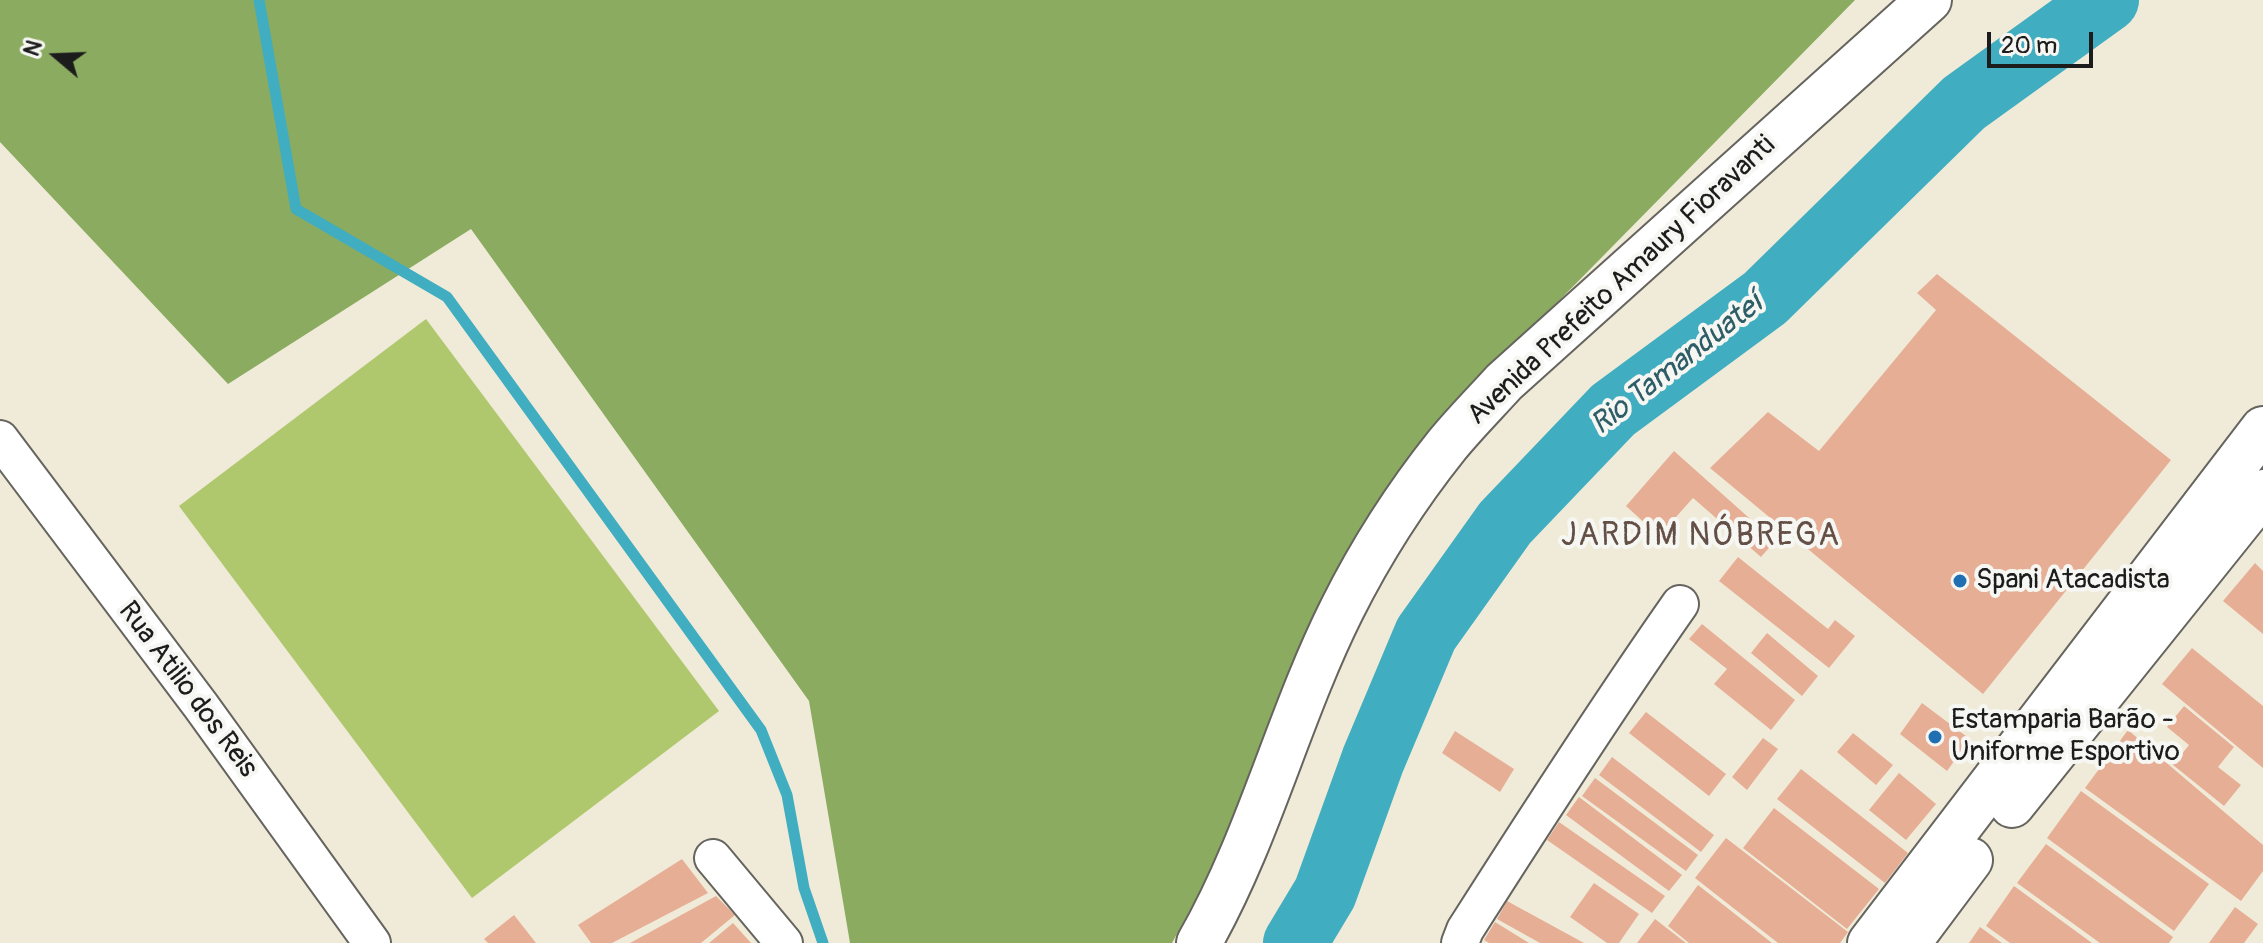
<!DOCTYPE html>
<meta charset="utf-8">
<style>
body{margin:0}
#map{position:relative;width:2263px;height:943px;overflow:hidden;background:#f0ebd8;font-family:Pangolin,sans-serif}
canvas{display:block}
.north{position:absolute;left:16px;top:16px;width:80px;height:80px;-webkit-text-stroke:6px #f6f6f2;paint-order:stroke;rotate:289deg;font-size:22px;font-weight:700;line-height:32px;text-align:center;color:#1c1c1c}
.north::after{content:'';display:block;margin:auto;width:28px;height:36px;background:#1c1c1c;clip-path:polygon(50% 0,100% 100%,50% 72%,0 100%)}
.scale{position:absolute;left:1987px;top:32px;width:106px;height:36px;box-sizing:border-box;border:4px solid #1c1c1c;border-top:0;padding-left:10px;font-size:24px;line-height:28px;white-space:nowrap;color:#1c1c1c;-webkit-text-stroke:6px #f6f6f2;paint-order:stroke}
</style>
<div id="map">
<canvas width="2263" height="943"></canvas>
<div class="north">N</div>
<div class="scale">20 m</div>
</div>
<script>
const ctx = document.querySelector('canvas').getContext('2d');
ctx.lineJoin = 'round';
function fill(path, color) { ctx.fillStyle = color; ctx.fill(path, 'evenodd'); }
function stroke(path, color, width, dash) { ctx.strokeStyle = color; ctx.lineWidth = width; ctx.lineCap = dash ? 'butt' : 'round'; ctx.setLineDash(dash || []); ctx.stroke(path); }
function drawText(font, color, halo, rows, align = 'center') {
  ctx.font = font + ' Pangolin,sans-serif'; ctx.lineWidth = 8; ctx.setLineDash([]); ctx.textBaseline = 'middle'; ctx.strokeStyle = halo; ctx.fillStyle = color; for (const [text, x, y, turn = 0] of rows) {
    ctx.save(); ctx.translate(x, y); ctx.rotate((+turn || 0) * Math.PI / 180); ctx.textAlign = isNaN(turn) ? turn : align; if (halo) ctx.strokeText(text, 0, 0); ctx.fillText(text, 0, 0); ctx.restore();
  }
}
fill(new Path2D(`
 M426,319L719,711L472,898L179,506Z`), '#afc76d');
fill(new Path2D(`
 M0,0H1855L1481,380L1172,943H850L809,701L471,229L228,384L0,142Z`), '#8bac60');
stroke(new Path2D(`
 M259,0L296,209L447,297L761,730L787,795L804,888L823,943`), '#41adc0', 11);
stroke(new Path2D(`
 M1295,943L1325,893L1373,760L1426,634L1505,523L1613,410L1765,298L1964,103L2107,0`), '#41adc0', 64);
fill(new Path2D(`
 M1937,274L2171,460L1983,694L1710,468L1768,412L1819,451L1936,310L1917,293Z
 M1674,451L1775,541L1761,557L1693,498L1659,536L1626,506Z
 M1738,557L1828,629L1835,620L1855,636L1829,668L1719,581Z
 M2255,563L2263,571V634L2223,601Z
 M1702,624L1795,700L1771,730L1714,684L1727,669L1689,639Z
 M1767,633L1818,676L1802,696L1751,653Z
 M2192,648L2263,706V768L2162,684Z
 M1922,703L1970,739L1947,771L1900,734Z
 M2184,706L2234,747L2218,767L2241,785L2224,806L2173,765L2189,745L2167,727Z
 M1646,712L1726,774L1709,796L1629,733Z
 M2128,730L2263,845V871L2241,901L2085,788Z
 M1455,731L1514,769L1500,792L1442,753Z
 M1853,733L1893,765L1876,785L1837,752Z
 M1763,738L1778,749L1747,790L1732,777Z
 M1612,757L1714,835L1701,852L1599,775Z
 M1801,769L1908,853L1885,883L1777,799Z
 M1899,773L1936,804L1906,840L1869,810Z
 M1595,778L1698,855L1686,871L1582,796Z
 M2081,791L2209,884L2174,931L2047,838Z
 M1579,797L1682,875L1669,891L1566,815Z
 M1774,808L1879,889L1847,929L1743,848Z
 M1559,822L1665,896L1652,913L1547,840Z
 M1726,838L1848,932L1840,943H1778L1695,878Z
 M2046,844L2173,937L2169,943H2100L2017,883Z
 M682,859L708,893L612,943H591L578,925Z
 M1594,883L1639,914L1619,943H1607L1570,917Z
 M1698,885L1772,943H1689L1668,926Z
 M2014,886L2092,943H2010L1986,926Z
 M716,896L735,915L701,943H630Z
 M1507,901L1584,943H1540L1497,919Z
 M2235,907L2258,924L2244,943H2209Z
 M514,915L536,943H488L484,939Z
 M1655,919L1686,943H1637Z
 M1495,922L1529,943H1489L1484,940Z
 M733,923L751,943H709Z
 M1980,927L2002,943H1969Z`), '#e6ae95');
const minor = new Path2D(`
 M0,439L201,706L372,943
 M713,858L784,943
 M1460,943L1465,930C1535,820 1605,711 1680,604`);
const tertiary = new Path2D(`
 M1199,943C1259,838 1288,717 1342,609C1371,551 1407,495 1447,445C1465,423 1485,403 1504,382L1929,0`);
const primary = new Path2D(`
 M2012,805L2263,492
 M1870,943L2263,429
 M1908,943L1970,860`);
stroke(minor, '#66645e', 40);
stroke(tertiary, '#66645e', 48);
stroke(primary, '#66645e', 48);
stroke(minor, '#fff', 36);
stroke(tertiary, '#fff', 44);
stroke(primary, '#fff', 44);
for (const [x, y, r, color] of [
 [1960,581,8,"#1f6fb2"],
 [1935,737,8,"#1f6fb2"]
]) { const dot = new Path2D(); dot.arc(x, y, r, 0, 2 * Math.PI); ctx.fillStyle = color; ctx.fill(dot); stroke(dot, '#f6f6f2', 3); }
drawText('28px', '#1c1c1c', '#f6f6f2', [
 ["Avenida Prefeito Amaury Fioravanti",1622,281,-43],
 ["Rua Atilio dos Reis",187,690,53]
]);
drawText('28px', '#1c1c1c', '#f6f6f2', [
 ["Spani Atacadista",1976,581],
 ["Estamparia Barão -",1951,721],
 ["Uniforme Esportivo",1951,753]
], 'left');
drawText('italic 30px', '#2d5d66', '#f6f6f2', [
 ["Rio Tamanduateí",1678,365,-38]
]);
ctx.letterSpacing = '2px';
drawText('32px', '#634f46', '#f6f6f2', [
 ["JARDIM NÓBREGA",1701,537]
]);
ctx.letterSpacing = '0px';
</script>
